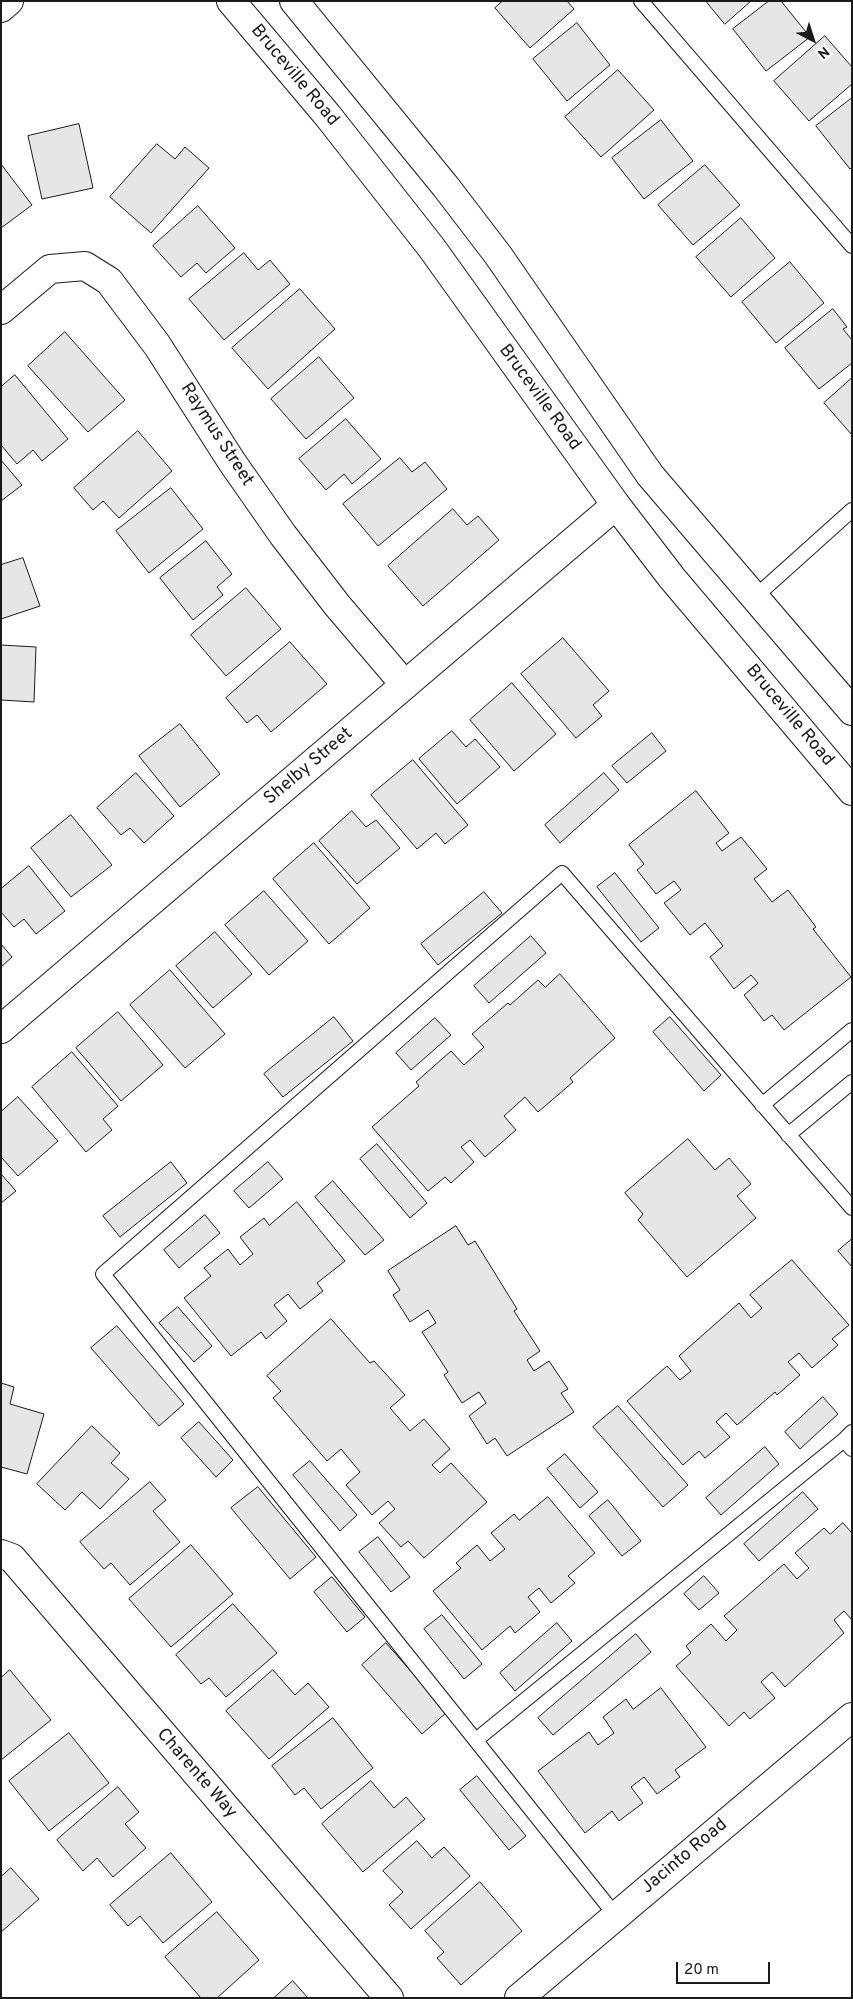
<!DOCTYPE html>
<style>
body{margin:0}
#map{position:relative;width:853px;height:1999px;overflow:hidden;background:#fff;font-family:Overpass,sans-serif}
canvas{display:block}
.frame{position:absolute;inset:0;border:2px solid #1a1a1a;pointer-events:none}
.north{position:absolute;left:788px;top:15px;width:50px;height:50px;-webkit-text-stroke:4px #fff;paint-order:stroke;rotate:140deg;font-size:14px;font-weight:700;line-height:20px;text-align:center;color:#1a1a1a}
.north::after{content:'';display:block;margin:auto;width:18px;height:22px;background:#1a1a1a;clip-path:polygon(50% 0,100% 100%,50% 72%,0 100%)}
.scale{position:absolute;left:676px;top:1962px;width:94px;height:22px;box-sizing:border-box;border:2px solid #1a1a1a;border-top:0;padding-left:6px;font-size:15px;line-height:18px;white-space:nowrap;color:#1a1a1a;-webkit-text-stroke:4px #fff;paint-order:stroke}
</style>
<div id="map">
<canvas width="853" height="1999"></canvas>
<div class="frame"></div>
<div class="north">N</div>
<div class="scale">20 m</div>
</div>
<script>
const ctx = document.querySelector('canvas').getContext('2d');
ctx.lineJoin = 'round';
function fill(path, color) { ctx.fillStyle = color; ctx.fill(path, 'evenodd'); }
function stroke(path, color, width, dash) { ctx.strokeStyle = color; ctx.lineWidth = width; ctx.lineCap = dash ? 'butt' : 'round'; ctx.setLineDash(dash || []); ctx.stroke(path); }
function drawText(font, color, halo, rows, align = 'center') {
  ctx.font = font + ' Overpass,sans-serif'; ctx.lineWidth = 4; ctx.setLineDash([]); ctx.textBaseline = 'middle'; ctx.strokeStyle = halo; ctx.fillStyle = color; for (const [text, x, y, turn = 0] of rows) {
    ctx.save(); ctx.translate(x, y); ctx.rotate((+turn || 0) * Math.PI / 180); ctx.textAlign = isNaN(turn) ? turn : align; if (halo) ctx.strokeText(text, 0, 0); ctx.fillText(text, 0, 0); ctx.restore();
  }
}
const building = new Path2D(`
 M503,1H567L574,9L530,48L495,8Z
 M706,1H751L725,24Z
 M769,1H781L810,37L766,71L733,29Z
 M577,23L610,65L567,101L533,59Z
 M825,36L852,67V84L809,121L774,81Z
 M618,70L654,110L601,157L565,117Z
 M852,98V167L850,169L816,126Z
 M661,120L693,161L644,199L612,158Z
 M79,124L93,188L42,199L28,136Z
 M157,144L175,159L185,147L209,168L151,233L110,197Z
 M1,164L32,205L1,228Z
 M705,165L740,205L693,245L658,205Z
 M198,206L235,248L206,273L197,263L181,277L153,246Z
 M741,218L775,258L731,297L696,257Z
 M244,253L258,270L270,260L290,284L224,340L189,299Z
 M790,262L824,303L776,343L742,302Z
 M300,289L335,329L268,389L232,348Z
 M833,309L847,327L843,329L852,340V363L819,389L785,348Z
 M65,332L125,400L88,432L28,366Z
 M319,357L354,398L306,439L271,399Z
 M15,375L68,439L42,461L33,450L17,464L1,445V387Z
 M852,378V435L824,403Z
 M346,419L381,459L352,484L344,474L326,490L299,459Z
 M138,431L172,471L119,518L103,501L93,510L74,488Z
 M400,458L412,472L425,462L447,489L378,546L343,504Z
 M1,460L22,485L1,501Z
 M171,488L203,529L149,573L116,531Z
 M453,509L467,525L478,516L499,540L423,606L388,566Z
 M206,541L232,574L217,587L223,595L193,620L160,578Z
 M23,558L40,606L1,619V565Z
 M246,588L281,629L226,676L191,635Z
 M563,638L609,691L593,705L602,716L576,738L521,674Z
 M290,642L327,684L271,732L257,715L247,723L226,698Z
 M1,645L36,647L34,702L1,700Z
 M512,683L556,734L514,771L470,720Z
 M180,724L220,774L180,807L139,756Z
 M452,731L466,747L475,739L500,767L457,804L419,759Z
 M652,733L666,751L627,783L612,766Z
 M413,760L468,825L445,844L436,833L417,849L371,795Z
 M136,773L174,816L144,843L130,828L121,835L97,808Z
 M604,773L619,790L560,843L545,825Z
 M696,791L729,833L716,843L722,851L741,837L767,869L754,879L772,902L788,890L816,927L813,929L851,977L784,1030L772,1015L764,1021L744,995L758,983L751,975L734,989L710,957L723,946L705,923L690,935L664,903L681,890L674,881L656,894L637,870L644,864L629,845Z
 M352,811L366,827L376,820L400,848L357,884L319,841Z
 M71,815L112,865L71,897L31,848Z
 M314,843L370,908L329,944L273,879Z
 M29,866L65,911L36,934L24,919L14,927L1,912V889Z
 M615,873L659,928L641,942L597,887Z
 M264,891L308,941L269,975L225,925Z
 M484,892L502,913L438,965L421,944Z
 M215,932L252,974L213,1008L176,966Z
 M531,936L546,953L489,1003L474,986Z
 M1,944L12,957L1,967Z
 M170,970L225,1034L185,1068L130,1005Z
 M560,974L615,1038L570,1078L573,1082L538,1112L525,1097L504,1116L516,1130L485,1157L470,1140L461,1147L474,1162L451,1183L445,1177L428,1191L372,1127L419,1086L416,1082L451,1051L464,1065L484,1047L472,1034L508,1003L510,1005L538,980L545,987Z
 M118,1012L163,1065L121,1101L76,1048Z
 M334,1017L353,1041L283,1097L264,1074Z
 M670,1017L721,1075L704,1091L653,1032Z
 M435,1018L451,1035L411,1070L396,1053Z
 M72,1052L118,1106L103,1119L112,1130L86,1152L32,1087Z
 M18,1097L58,1141L18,1176L1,1157V1112Z
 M688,1139L715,1170L729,1158L751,1184L737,1196L756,1218L687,1277L638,1220L643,1214L625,1193Z
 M377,1144L427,1203L410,1218L360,1159Z
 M171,1162L187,1183L120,1237L103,1216Z
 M268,1162L283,1179L249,1208L234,1191Z
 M1,1174L16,1191L1,1203Z
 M333,1181L384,1240L365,1255L315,1197Z
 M297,1202L345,1261L317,1283L323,1291L300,1309L288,1294L274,1305L287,1321L266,1339L261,1332L231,1356L184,1298L211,1276L204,1268L228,1249L240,1265L253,1254L240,1237L264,1218L269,1225Z
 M205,1215L220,1233L179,1268L164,1250Z
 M456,1226L468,1245L475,1241L517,1309L514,1311L540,1351L527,1360L534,1371L549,1361L568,1389L561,1393L574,1412L507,1456L495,1438L487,1444L469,1416L486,1403L479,1392L462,1403L444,1375L448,1372L422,1332L436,1323L428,1310L410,1322L393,1295L400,1290L388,1271Z
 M852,1239V1267L838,1251Z
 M792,1260L849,1325L832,1339L838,1345L812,1368L799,1353L788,1362L800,1375L777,1395L775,1392L737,1425L726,1413L716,1422L730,1437L705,1458L699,1451L683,1465L627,1401L667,1366L680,1380L691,1371L679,1356L739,1303L751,1318L762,1308L750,1295Z
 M178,1307L212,1346L194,1362L159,1323Z
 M331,1319L370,1363L374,1361L405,1395L390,1408L410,1431L424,1419L450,1449L432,1465L440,1473L451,1463L487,1502L424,1558L408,1541L401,1547L379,1523L395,1509L388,1501L372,1515L346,1485L360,1472L341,1449L327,1461L273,1398L281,1391L267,1376Z
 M117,1326L184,1404L159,1426L91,1348Z
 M1,1383L14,1387L10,1404L44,1414L27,1474L1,1467Z
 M823,1397L838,1414L800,1449L785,1432Z
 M618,1406L688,1485L663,1507L593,1427Z
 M199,1422L233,1460L216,1477L181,1438Z
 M92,1426L120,1453L111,1463L129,1479L100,1509L82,1492L65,1510L37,1484Z
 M765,1447L779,1464L721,1515L706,1498Z
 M565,1454L598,1492L580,1508L547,1469Z
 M310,1461L357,1515L340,1531L293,1475Z
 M150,1482L166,1500L153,1511L180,1542L130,1585L111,1563L104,1569L80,1542Z
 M258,1487L316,1557L290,1579L231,1508Z
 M803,1492L818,1509L759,1561L744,1544Z
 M548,1497L595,1553L568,1576L575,1583L551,1603L539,1588L528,1597L540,1612L515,1633L510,1626L482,1650L433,1591L461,1568L456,1563L477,1545L490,1561L505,1549L491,1533L514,1514L519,1520Z
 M608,1500L641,1541L622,1556L589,1516Z
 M843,1523L852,1533V1620L844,1611L834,1620L844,1633L785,1687L772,1672L761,1682L775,1698L750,1719L744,1712L729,1726L676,1666L691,1653L686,1646L711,1624L726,1641L737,1630L724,1616L784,1564L797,1579L809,1568L795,1553L824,1528L830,1534Z
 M378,1537L410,1577L391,1592L359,1552Z
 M191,1545L233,1594L171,1647L129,1599Z
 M704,1576L719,1593L699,1610L684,1594Z
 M332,1577L365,1617L347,1632L314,1592Z
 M233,1604L277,1653L226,1697L209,1678L201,1684L176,1655Z
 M442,1615L482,1664L464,1679L424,1629Z
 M557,1623L572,1641L515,1691L500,1673Z
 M636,1634L651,1652L553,1735L538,1718Z
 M386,1643L447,1712L422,1734L362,1665Z
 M10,1670L51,1720L1,1760V1678Z
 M273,1670L295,1695L308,1683L329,1707L269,1759L226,1711Z
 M661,1688L706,1747L675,1770L680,1777L657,1794L644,1777L631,1787L643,1803L619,1821L612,1811L585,1833L538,1771L589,1732L598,1745L614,1733L603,1717L626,1699L633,1709Z
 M333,1718L373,1768L321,1809L304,1788L295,1795L272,1766Z
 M69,1733L109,1783L49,1831L9,1781Z
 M477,1776L526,1836L509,1850L460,1790Z
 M371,1781L394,1808L406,1797L425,1819L363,1872L322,1824Z
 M118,1787L139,1812L125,1824L146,1848L113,1877L97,1858L83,1871L57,1840Z
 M417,1841L432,1858L444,1847L470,1876L411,1929L389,1905L403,1892L383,1871Z
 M171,1853L212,1902L163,1943L140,1916L128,1926L110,1905Z
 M11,1868L39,1899L1,1932V1877Z
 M480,1882L522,1931L461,1985L437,1958L444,1952L425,1931Z
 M217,1912L259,1960L217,1998H201L165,1957Z
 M293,1981L308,1998H274Z`);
fill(building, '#e6e6e6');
stroke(building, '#1a1a1a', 1);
const service = new Path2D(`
 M641,1L852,246
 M755,597L852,510
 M762,1105L852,1030
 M788,1135L852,1082
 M852,1432L844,1440L852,1449
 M476,1740L844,1440
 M616,1916L103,1274L562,873L852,1208`);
const minor = new Path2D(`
 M1,8L9,1
 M1,310L50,269L85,266L109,281L157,345L232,462L283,535L337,605L405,685
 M1,1029L616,505
 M1,1554L12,1558L389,1998
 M519,1998L852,1717`);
const secondary = new Path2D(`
 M231,1L328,116L431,247L616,505L672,578L852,791
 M294,1L446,187L498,255L650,475L852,711`);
stroke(service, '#1a1a1a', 16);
stroke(minor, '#1a1a1a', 30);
stroke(secondary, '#1a1a1a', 30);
stroke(service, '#fff', 14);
stroke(minor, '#fff', 28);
stroke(secondary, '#fff', 28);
drawText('18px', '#1a1a1a', '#fff', [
 ["Bruceville Road",294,76,50],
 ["Bruceville Road",539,398,54],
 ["Raymus Street",216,435,57],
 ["Bruceville Road",789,716,50],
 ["Shelby Street",309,767,-40],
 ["Charente Way",196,1774,49],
 ["Jacinto Road",685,1857,-40]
]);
</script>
